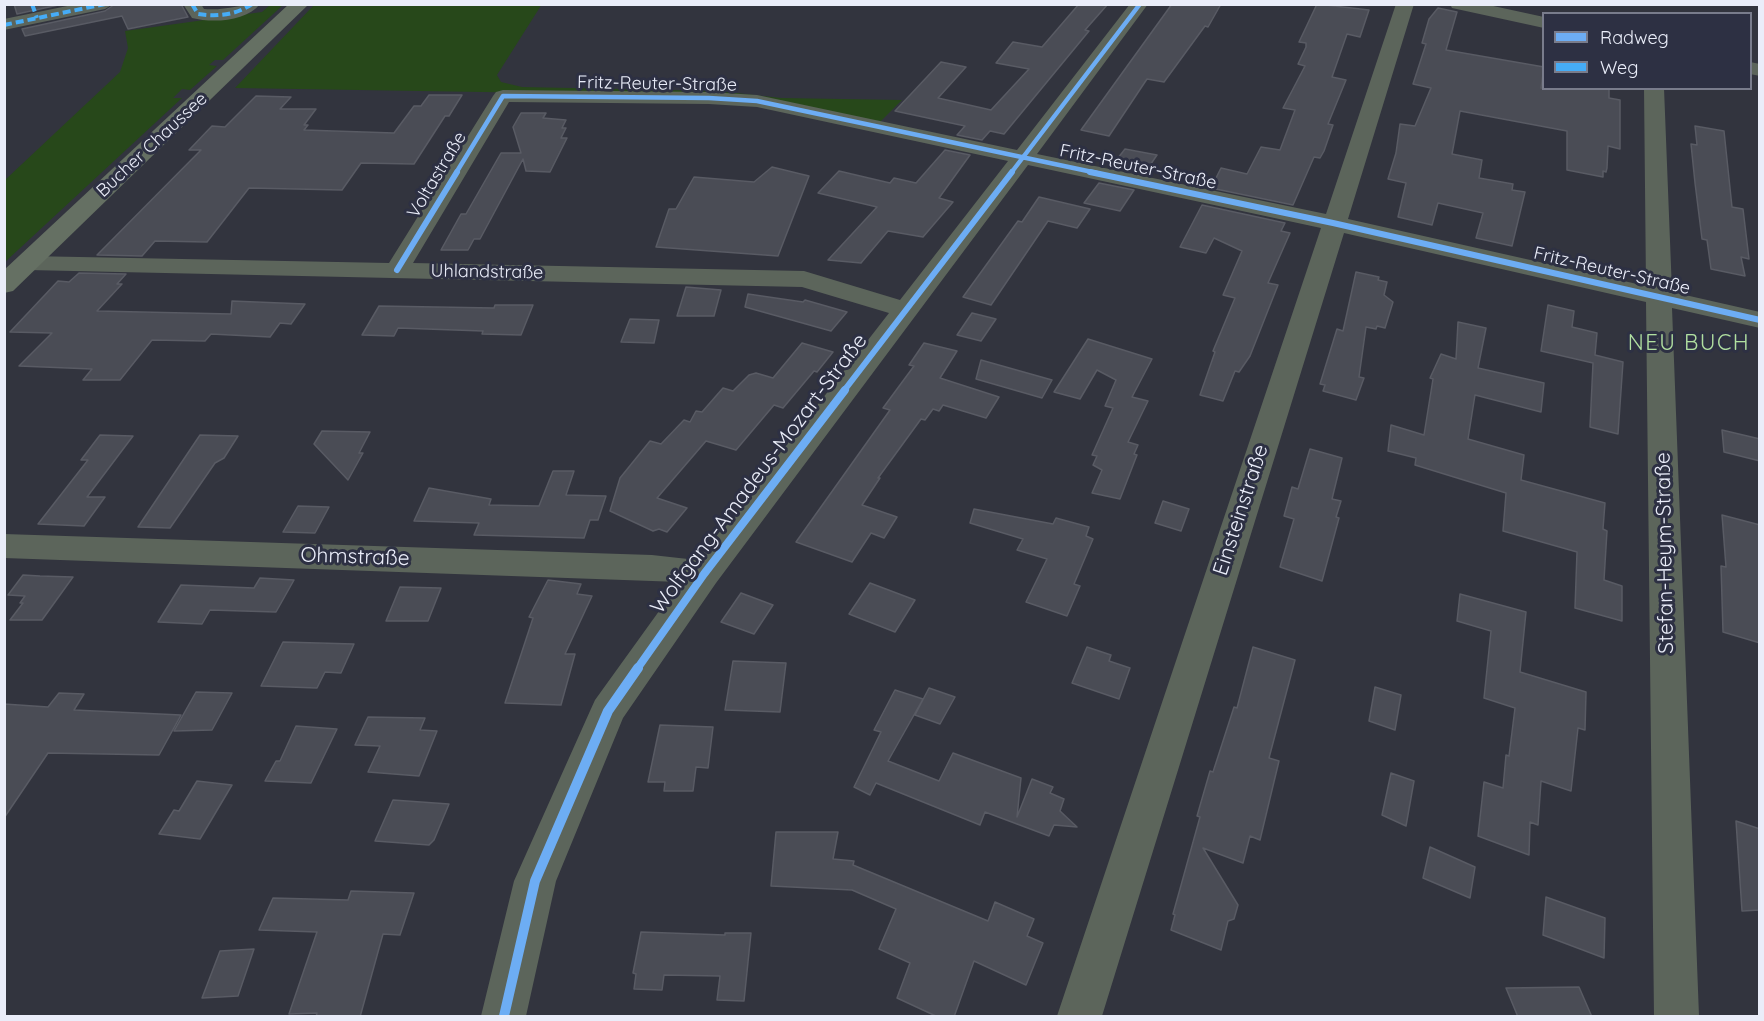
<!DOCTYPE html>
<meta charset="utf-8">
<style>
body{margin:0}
#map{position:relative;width:1764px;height:1021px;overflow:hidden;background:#32343e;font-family:Quicksand,sans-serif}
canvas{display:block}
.frame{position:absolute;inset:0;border:6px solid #eaedf9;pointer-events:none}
.legend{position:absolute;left:1542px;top:12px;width:210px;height:78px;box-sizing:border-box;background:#2d3043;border:2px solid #797c8c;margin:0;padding:8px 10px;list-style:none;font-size:18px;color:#eaedf9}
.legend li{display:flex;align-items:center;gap:12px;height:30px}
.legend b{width:30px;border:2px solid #797c8c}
</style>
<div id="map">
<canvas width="1764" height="1021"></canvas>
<div class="frame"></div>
<ul class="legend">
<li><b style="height:8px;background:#6dadf4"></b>Radweg</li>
<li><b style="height:8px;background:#46acf6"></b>Weg</li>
</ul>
</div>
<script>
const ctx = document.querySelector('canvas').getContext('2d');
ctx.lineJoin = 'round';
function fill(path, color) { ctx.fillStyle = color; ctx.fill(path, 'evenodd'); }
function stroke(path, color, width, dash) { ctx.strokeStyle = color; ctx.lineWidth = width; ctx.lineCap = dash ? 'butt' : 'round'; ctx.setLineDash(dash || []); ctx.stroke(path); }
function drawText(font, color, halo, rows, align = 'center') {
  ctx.font = font + ' Quicksand,sans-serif'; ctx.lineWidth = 6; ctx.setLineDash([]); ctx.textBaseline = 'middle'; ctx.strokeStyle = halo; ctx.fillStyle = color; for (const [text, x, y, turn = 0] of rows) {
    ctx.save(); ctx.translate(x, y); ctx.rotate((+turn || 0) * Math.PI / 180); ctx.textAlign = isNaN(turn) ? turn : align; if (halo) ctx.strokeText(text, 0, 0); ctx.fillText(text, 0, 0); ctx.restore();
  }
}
fill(new Path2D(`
 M542,4L497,75L501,82L522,87L718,91L781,98L902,100L879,123L730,96L235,88L314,5Z
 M270,5H283L223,60H215L209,65L217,66L190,90L182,89L173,98H182L5,262V180L120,72L128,48L125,31L262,12Z`), '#27481a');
const building = new Path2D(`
 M14,4H63L17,14Z
 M115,4H181L188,17L128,29L122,16L25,36L22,29L105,11Z
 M1079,4H1108L1085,30L1089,31L1004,134L990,131L982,140L957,135L965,126L895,111L941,62L966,67L938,98L991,110L1029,69L996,63L1013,42L1042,47Z
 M1172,4H1221L1208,27L1205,26L1164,82L1147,79L1109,136L1081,130Z
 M1317,4L1369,10L1360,37L1347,34L1332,77L1346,80L1328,124L1333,125L1324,151L1320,158L1314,157L1293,205L1211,188L1221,168L1247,174L1261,147L1280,150L1295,110L1283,108L1305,66L1298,64L1306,47V43L1299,42Z
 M1438,8L1457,12L1446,50L1544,67L1541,88H1609V98L1620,100V149L1608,146L1607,168L1606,172L1603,171V177L1567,170V131L1460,111L1452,154L1482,160L1479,178L1513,184L1512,190L1525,192L1512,246L1476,238L1483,213L1438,203L1432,225L1398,217L1406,183L1388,179L1396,153L1400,124L1415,126L1431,88L1413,84L1426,44L1422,43L1429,19Z
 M429,95H462L449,116H445L414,164L361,163L342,190L249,188L207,242L155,241L142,256L97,255L201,150H189L212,126L225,127L256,96L291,97L280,109H316L304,125H308L304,130L394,133L414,106H421Z
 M521,113H546L543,118L566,120L562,128H566L561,138H567L550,172L526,171L523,159L480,239H474L468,250H441L461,214H466L501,153H521L513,127Z
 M1695,126L1724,131L1732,207L1743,209L1749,259L1741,257L1745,276L1711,269L1707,240L1702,239L1695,183L1691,144L1697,145Z
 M1125,149L1157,155L1144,174L1111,167Z
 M945,150L970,155L939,198L953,202L923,237L888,231L861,263L828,260L877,207L818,193L839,171L890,183L894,178L916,183Z
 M772,167L809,176L778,256L656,247L669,209H676L694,177L754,182Z
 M1099,183L1134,190L1120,211L1084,203Z
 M1039,197L1090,209L1077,228L1048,221L991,305L963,297L1018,221L1022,222Z
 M1202,205L1285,223L1281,231L1290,233L1268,283L1278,285L1250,356L1239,372L1235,371L1223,401L1200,395L1215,352L1213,351L1235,298L1223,295L1242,251L1214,238L1206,253L1180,247Z
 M1356,272L1379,277L1378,280L1387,282L1384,295L1393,302L1385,328L1377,326L1376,329L1366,327L1359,377L1364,378L1356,400L1323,391L1325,385L1320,384L1337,329L1343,331Z
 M79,273L126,274L117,284H122L97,311L231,314L232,301L305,304L291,324L280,323L270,337L211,334L205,341L152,340L120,380H83L92,369L19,366L52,333L10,332L58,281L69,282Z
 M686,287L721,290L714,316H677Z
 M748,294L803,302L805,300L847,312L831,331L745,307Z
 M495,305H533L521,335L482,334L483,331L398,328L394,336L362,335L379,306L494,308Z
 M1548,305L1574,311L1572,327L1597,333L1595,355L1623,362L1618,434L1590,427L1593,363L1541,351Z
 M972,313L996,319L981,341L957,335Z
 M630,319L659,320L654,343L621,342Z
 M1458,322L1486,328L1478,368L1544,383L1541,412L1475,395L1468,439L1524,455L1521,480L1605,503L1603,529L1607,531L1604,580L1622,586V621L1575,608L1577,552L1503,531L1506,493L1415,465L1416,458L1388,451L1391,425L1424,435L1433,379L1430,378L1441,354L1456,359Z
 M1088,339L1152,359L1132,397L1148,401L1128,442L1138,445L1134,454L1137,455L1120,499L1092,493L1102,470L1093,465L1097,456L1092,455L1113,408L1105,406L1116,380L1097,370L1080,399L1054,392Z
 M802,343L833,352L817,372L814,371L783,408L774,405L736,450L706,441L657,498L687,508L667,532L659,529L653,531L610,511L620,478L650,441L661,444L684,420L690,422L696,411L702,412L723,388L733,391L749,375L756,373L773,378Z
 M924,343L957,351L940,378L999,397L986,418L943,405L939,411L933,409L925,420L921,419L878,478H880L862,505L897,517L884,538L871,533L852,562L796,542L890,410L883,408L914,366L909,365Z
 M981,360L1052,380L1042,398L976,379Z
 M1722,430L1760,439V461L1724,452Z
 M322,431L370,432L359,453H363L348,480L314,444Z
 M100,435L133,436L87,497H105L84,526L38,524L88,460H81Z
 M200,435L238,436L224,458L215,463L170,528L138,527Z
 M1310,449L1342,458L1332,499L1341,501L1336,517L1339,518L1322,581L1280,567L1294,519L1284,516L1292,487L1298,489Z
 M553,471H574L566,495L606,496L598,520H590L584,538L474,535L479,523L414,521L429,488L491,499L489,505L539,506Z
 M1163,501L1189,509L1181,531L1155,523Z
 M298,506L329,507L315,533L283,532Z
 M974,509L1053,524L1056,518L1089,527L1086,536L1093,539L1074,584L1080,586L1067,616L1026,602L1047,559L1017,550L1023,539L970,523Z
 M1722,515L1760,525V643L1723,632L1721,566L1726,567Z
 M23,575L40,576L73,577L42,620H10L23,603H20L25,596L8,595Z
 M260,578L294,580L276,612L210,610L202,624L158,622L181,585L254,588Z
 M548,580L581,584L577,594L592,596L565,654H575L561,705L505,703L533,618L529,617Z
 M870,583L915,600L895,632L849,614Z
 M400,587L441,588L428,621H386Z
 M741,593L773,605L754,634L721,622Z
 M1460,594L1526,612L1520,672L1586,692L1585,730L1578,728L1571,791L1541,781L1538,825L1530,822L1529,855L1478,836L1484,782L1503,788L1506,755L1509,756L1515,708L1484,698L1491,631L1457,621Z
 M283,642L354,644L341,673L325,672L317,688L261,686Z
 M1087,647L1111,655L1109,661L1130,668L1119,699L1072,683Z
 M1253,647L1295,660L1269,758L1279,761L1260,840L1250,836L1243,863L1203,848L1238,905L1234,919L1228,921L1221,950L1171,930L1175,915L1173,914L1200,817L1197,816L1210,771L1213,772L1234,707L1237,708Z
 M733,661L786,663L780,712L725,710Z
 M1375,687L1401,695L1395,730L1369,721Z
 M929,688L955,697L940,724L915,715Z
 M895,690L923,699L888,761L939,781L953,753L1021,778L1017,817L1032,779L1053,787L1050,793L1064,799L1060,811L1077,827L1054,825L1049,836L985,812L980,825L876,783L870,795L854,787L881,732L874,730Z
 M196,692L232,693L212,730L174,731Z
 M59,693L84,694L74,710L181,715L159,755L48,753L4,818V704L48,707Z
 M368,717L425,718L420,730L437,731L419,776L368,772L380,746L355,745Z
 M660,725L713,727L708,768L696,767L693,791H664L665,782H648Z
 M296,726L337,729L311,783L265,781L276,761H280Z
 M1391,773L1414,781L1406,826L1382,815Z
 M197,781L232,785L200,839L159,834L174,810L179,811Z
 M393,800L449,804L434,840L429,845L375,841Z
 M1736,821L1760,829V910L1742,911Z
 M776,832H838L833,859L854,861L853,865L988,921L995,902L1034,919L1027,936L1043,943L1026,985L974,961L954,1017H938L897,998L910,963L879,949L896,909L852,890L771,886Z
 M1430,847L1475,867L1470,898L1423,878Z
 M351,891L414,893L400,935L383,934L360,1017H316L317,1013L289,1014L317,932L259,930L273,898L348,900Z
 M1546,897L1605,918L1604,958L1543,935Z
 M641,932L725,935V933H751L744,1001L717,1000L720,976L664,975L662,990L634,989L636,974L633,973Z
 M254,949L238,996L202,998L220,951Z
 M1579,987L1592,1017H1518L1506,988Z`);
fill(building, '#4a4c55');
stroke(building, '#595b64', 1.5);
fill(new Path2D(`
 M77,4H113L105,9L4,30V19Z
 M183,4H201L204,9C224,11 241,4 260,4C246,22 212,23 192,18Z
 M1130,4H1148L1037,154L1326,214L1396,4H1414L1348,219L1646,286L1644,88H1664L1672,292L1760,312V328L1672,308L1699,1016H1654L1646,302L1344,233L1102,1016H1057L1321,228L1028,165L716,583L623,718L556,881L526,1016H481L514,881L590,711L595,700L680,582L4,558V534L652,555L697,560L889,313L802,287L28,270L19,268L16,263L19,258L28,256L389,263L493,96L496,92L503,90L709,92L757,95L1017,150ZM509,102L709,104L757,107L1008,161L900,300L804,271L413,263Z
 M1450,4H1484L1544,17V28L1452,8Z
 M1750,62L1760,64V76L1750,74Z`), '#5c655b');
fill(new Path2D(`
 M289,4H309L13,291L4,293V270Z`), '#657063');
stroke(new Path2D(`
 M32,4L37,18
 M192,4L198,14C217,17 236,15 252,4
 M4,25L105,4`), '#46acf6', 4, [8, 4]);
stroke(new Path2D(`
 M456,173L503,96L709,98L757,101L1097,173
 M1011,173L1140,4`), '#6dadf4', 4.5);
stroke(new Path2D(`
 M1090,172L1333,223L1760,320
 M397,270L457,172
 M843,392L1012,172`), '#6dadf4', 6);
stroke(new Path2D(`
 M637,669L704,574L845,390`), '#6dadf4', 8);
stroke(new Path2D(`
 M504,1016L535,881L608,711L638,668`), '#6dadf4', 10);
drawText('18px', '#eaedf9', '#2d3043', [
 ["Fritz-Reuter-Straße",657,84,1],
 ["Bucher Chaussee",152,145,-43],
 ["Fritz-Reuter-Straße",1138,167,12],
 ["Voltastraße",437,175,-59],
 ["Fritz-Reuter-Straße",1612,271,13],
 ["Uhlandstraße",487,272,1]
]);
drawText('21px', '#eaedf9', '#2d3043', [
 ["Wolfgang-Amadeus-Mozart-Straße",759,474,-53],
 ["Einsteinstraße",1241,510,-72],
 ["Stefan-Heym-Straße",1665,553,-91],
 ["Ohmstraße",355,557,2]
]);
ctx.letterSpacing = '1.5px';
drawText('22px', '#b1e0a0', '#2d3043', [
 ["NEU BUCH",1689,343]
]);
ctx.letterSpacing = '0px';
</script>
